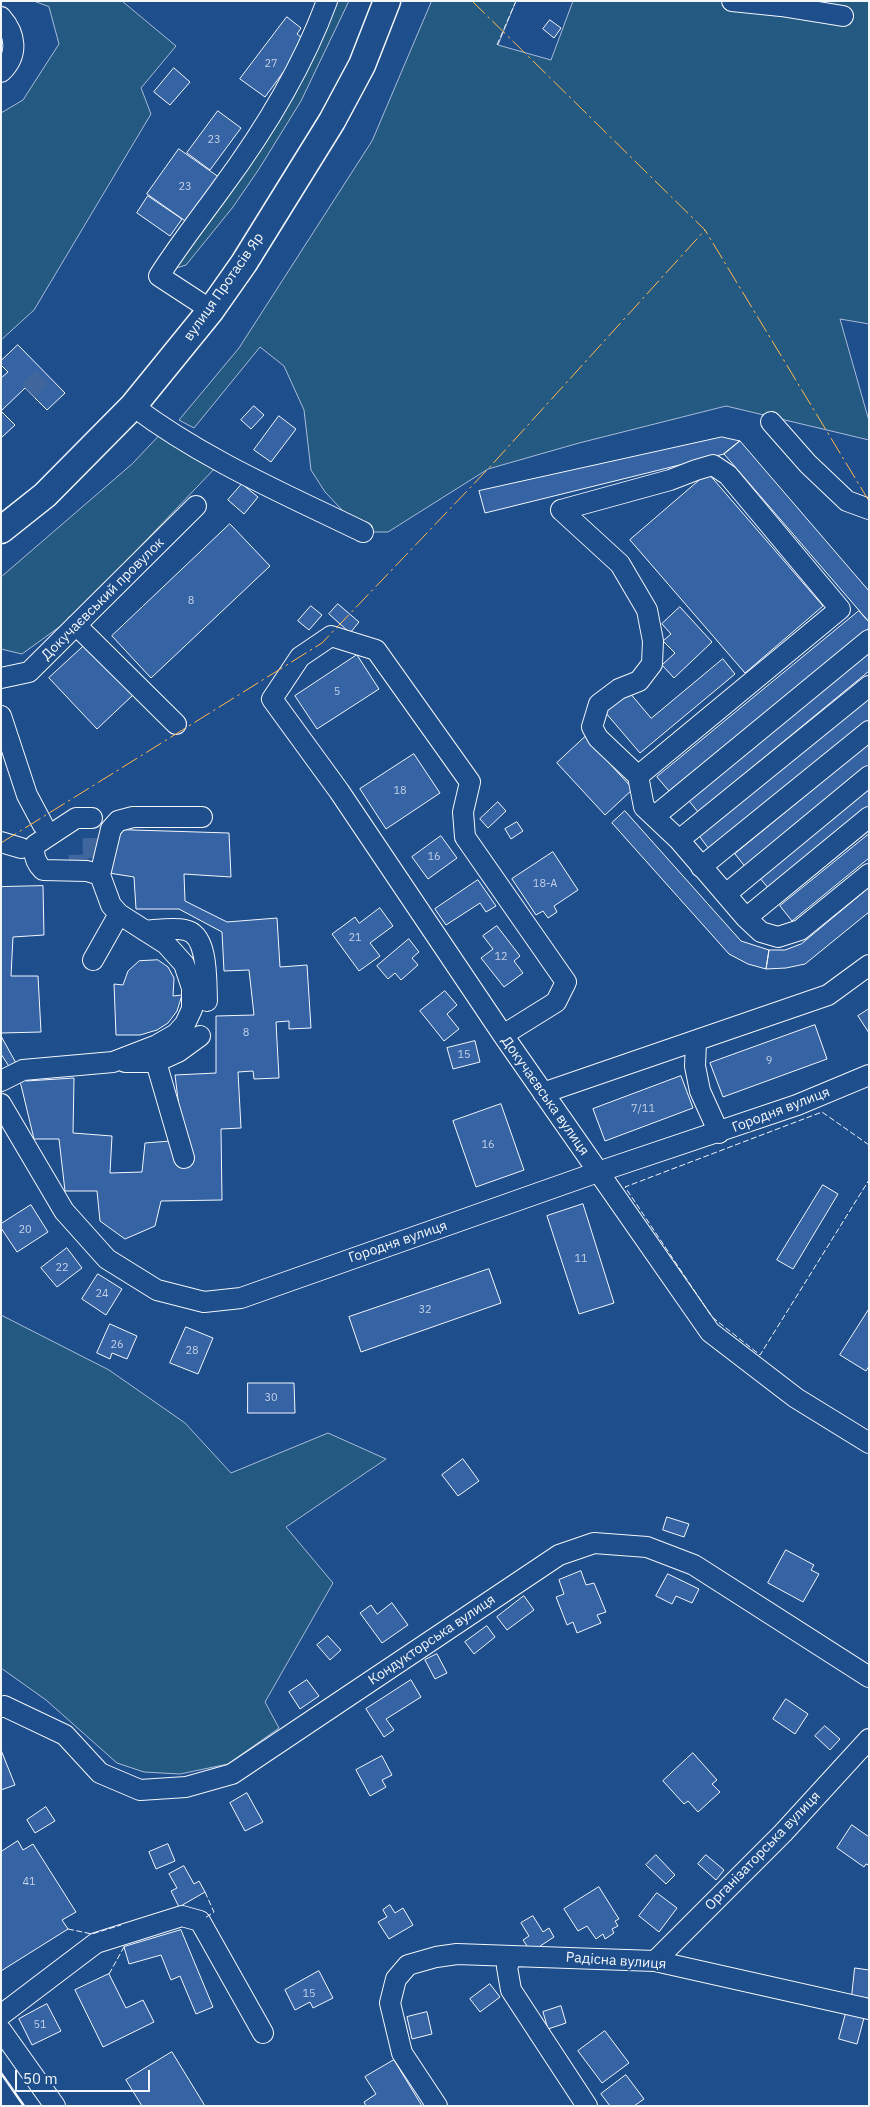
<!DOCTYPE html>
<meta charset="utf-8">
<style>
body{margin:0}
#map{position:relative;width:870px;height:2107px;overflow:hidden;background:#1f4e8c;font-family:"IBM Plex Sans",sans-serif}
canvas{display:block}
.frame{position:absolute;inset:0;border:2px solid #f2f6ff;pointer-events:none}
.scale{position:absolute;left:15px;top:2070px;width:135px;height:22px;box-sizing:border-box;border:2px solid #f2f6ff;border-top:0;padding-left:6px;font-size:15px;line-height:18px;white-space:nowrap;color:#f2f6ff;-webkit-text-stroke:4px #1f4e8c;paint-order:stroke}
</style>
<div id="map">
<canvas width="870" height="2107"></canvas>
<div class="frame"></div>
<div class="scale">50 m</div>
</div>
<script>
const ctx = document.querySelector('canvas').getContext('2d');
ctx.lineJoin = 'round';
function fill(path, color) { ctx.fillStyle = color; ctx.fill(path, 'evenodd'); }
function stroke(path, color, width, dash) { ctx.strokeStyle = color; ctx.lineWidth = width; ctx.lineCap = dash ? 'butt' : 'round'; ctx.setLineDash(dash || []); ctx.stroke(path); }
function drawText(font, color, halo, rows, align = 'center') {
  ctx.font = font + ' "IBM Plex Sans",sans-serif'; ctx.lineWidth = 4; ctx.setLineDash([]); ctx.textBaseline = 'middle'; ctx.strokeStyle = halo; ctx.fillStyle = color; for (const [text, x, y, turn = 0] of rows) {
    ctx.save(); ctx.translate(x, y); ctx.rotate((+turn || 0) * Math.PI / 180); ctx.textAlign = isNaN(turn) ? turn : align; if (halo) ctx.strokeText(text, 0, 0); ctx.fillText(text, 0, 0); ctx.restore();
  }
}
const green = new Path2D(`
 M34,1H122L176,46L141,88L151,114L34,310L1,340V113L23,100L59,44L49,7Z
 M332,1H349L301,101L259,169L233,207L186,265L167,271Z
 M432,1H516L498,45L551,60L573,1H869V324L840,319L869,421V440L726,406L579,443L488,469L388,532H363L325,492L311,470L304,410L284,366L260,347L194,428L179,420L239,348L372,141Z
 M161,434L217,466L73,617L22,654L1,649V577L132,464Z
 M1,1315L109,1370L185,1423L231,1473L328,1433L386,1459L286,1527L333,1583L265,1702L279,1728L228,1764L180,1774L144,1772L117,1763L46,1700L1,1668Z`);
fill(green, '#245a82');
stroke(green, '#a8bbd7', 1);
const building = new Path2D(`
 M287,17L301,28L297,34L302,38L297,45L301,48L265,97L240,79Z
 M550,20L561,28L554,38L543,29Z
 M174,68L190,82L170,105L154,92Z
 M218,111L241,128L210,170L187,153Z
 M179,149L223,180L191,225L147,194Z
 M148,196L182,219L170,236L137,213Z
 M18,345L65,393L47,410L25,388L1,411V378L8,372L1,365V361Z
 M254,406L264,415L251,429L241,420Z
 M1,411L15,425L1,438Z
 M279,416L296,429L271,462L254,450Z
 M722,437L740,441L724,454L485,513L479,491Z
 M740,441L869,591V622L724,454Z
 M708,473L823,606L745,673L630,540Z
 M242,484L258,497L244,514L228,500Z
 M230,524L270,566L151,678L112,636Z
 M338,604L359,622L350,633L329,614Z
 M311,606L322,615L309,630L298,621Z
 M680,607L712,642L674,678L662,665L675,653L663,641L671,634L662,624Z
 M859,611L869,622V628L669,791L657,777Z
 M86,644L133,695L97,729L49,678Z
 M869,647V671L698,812L686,797Z
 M357,655L379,689L317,729L295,696Z
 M723,659L735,674L640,753L605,712L629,692L651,718Z
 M869,696V721L709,849L697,833Z
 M585,737L633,789L605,815L557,763Z
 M869,744V768L747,869L735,854Z
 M414,754L440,793L386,829L360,789Z
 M869,785V809L770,890L758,876Z
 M498,802L506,811L488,828L480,819Z
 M625,811L741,941L769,950L766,969L748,964L729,954L612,823Z
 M517,822L523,831L511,839L505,829Z
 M102,829L229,833L231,877L184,874L185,901L227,922L277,918L280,967L307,965L311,1028L289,1029V1021L276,1022L279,1078L254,1079L253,1071L238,1072L241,1128L221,1129L222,1200L161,1201L155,1226L125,1239L100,1221L97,1191H65L59,1139H34L21,1085L1,1054V1036L26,1081L74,1078L73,1133L112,1136L110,1173L142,1172L145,1143L183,1140L175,1075L216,1073V1016L254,1015L249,970L224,971L222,932L179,909H136L134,877L109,873Z
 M869,834V858L792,921L780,906Z
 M441,836L457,858L428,879L412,857Z
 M553,852L578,890L554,906L557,912L548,918L543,911L536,915L512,879Z
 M478,880L496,906L486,912L480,903L446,925L435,909Z
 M43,886L44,935L13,937L11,976H38L41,1032L1,1033V887Z
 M869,888V912L805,964L786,968L766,969L769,950H785L801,944Z
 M380,908L393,926L370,943L380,956L359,971L332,934L355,917L359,923Z
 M497,926L520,956L514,961L523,973L504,987L481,958L493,949L483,936Z
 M409,939L419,952L412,958L418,965L401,980L395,973L388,979L377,966Z
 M158,960L168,967L174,978L173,996L182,995L177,1011L168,1023L157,1030L140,1035H116L114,984L123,985L128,971L139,961Z
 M445,991L457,1005L447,1014L459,1029L444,1041L420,1011Z
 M869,1009V1033L858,1016Z
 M815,1025L827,1059L723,1097L710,1063Z
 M475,1041L480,1062L453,1069L447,1048Z
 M681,1076L693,1108L605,1141L593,1109Z
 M501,1104L524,1170L476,1187L453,1121Z
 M823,1185L838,1194L793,1269L777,1260Z
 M583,1204L614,1303L579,1314L547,1216Z
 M31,1205L48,1232L17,1252L1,1228V1224Z
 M67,1248L82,1268L57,1287L41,1268Z
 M489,1269L501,1303L361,1352L349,1317Z
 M98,1274L122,1289L106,1315L82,1299Z
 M869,1309V1366L866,1371L840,1355Z
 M110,1324L137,1336L127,1359L112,1353L110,1359L97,1353Z
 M186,1327L213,1338L198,1374L170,1363Z
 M248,1383H294L295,1413H248Z
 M463,1459L479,1481L458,1496L442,1475Z
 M667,1517L689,1524L684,1537L663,1530Z
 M786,1550L814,1565L811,1570L819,1574L803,1602L768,1583Z
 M581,1571L586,1585L594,1583L606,1612L597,1615L601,1623L577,1633L573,1622L567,1625L556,1597L564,1594L559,1580Z
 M668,1574L699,1589L692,1603L676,1596L672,1604L656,1596Z
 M524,1596L534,1610L507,1630L497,1617Z
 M392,1603L408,1625L382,1643L360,1613L371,1605L377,1614Z
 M487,1626L495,1637L474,1654L465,1642Z
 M328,1636L341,1650L330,1660L317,1645Z
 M437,1654L447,1673L435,1679L425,1660Z
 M307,1680L319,1696L300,1709L289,1692Z
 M411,1680L421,1697L386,1719L394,1730L384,1737L366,1709Z
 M786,1699L808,1714L795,1734L773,1719Z
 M825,1726L840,1739L830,1750L815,1736Z
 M1,1750L15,1785L1,1790Z
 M693,1753L717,1780L712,1784L720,1792L698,1812L688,1801L684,1804L663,1781Z
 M382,1756L392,1775L382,1780L386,1787L370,1796L356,1770Z
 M247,1793L263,1822L245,1831L230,1803Z
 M46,1807L55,1821L35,1833L27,1820Z
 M852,1825L869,1837V1865L866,1864L864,1867L837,1848Z
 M18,1841L23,1850L33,1844L76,1912L62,1920L68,1929L1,1971V1852Z
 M168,1844L175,1861L156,1869L149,1852Z
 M656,1855L675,1875L666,1884L646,1865Z
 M706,1855L724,1870L716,1880L698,1864Z
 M184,1866L194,1884L199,1881L205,1892L179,1907L171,1891L177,1888L169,1874Z
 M599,1887L619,1919L615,1921L618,1926L612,1929L614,1933L605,1939L603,1934L596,1939L587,1926L578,1931L564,1909Z
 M657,1893L677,1908L659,1932L639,1916Z
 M390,1905L395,1913L403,1908L413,1925L389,1939L378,1922L387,1917L383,1910Z
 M533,1916L543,1932L549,1928L554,1937L531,1952L523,1940L529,1936L521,1923Z
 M181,1930L213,2007L196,2014L180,1976L171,1980L161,1955L129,1964L124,1947Z
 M855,1968L869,1970V1998L852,1996Z
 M319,1971L333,1998L313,2008L310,2002L295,2010L285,1990Z
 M109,1974L126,2008L143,2000L154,2022L103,2047L75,1990Z
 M490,1984L500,1997L480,2012L470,1999Z
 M47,2004L61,2031L32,2045L19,2019Z
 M561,2006L566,2023L548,2029L543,2012Z
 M427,2012L432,2034L412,2039L407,2017Z
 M846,2013L864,2018L857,2044L839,2039Z
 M605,2031L629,2063L602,2083L578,2051Z
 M172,2052L205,2106H142L126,2080Z
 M394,2060L422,2106H366L364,2102L376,2094L365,2077Z
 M626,2075L644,2099L634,2106H610L601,2094Z`);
fill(building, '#3563a3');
stroke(building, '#f2f6ff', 1);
stroke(new Path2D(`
 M28,391L46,373
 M69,865L93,864L92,818`), '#3f679d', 20, [20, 10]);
const minor = new Path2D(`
 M732,1L781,6L843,16
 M1,17C16,34 19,55 1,72
 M211,310L159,276C178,246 200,218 221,189C264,131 302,69 327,1
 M133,406C203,459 285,494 363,532
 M771,422L808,464L847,501L869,509
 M561,510L620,564L647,610L653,641L652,664L639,681L619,689L599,704L592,727L598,738L638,776L644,807L679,840L746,918L761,932L778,937L800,930L869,874
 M561,510L670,480L696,470L713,465L728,475L840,609L638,776
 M76,625L176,724
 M1,678L29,672L196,506
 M1,716L27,795L43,825
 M655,816L869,640
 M92,818H76L35,845C33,855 35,862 43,870L87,871L100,875
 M679,840L869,686
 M1,842L21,848
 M701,867L869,731
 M726,894L869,776
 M746,918L869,817
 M145,931C158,930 173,927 185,930C209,934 206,982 207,1001
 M93,960L119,914
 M503,1035L556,1002L566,982L465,837L463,812L470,782L376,650L331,636L300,657L272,699L339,791L503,1035L710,1332L796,1398L869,1443
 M696,1042L695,1066L700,1091L719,1133
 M125,1062H156L184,1158
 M156,1062L178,1052L200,1036
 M1,1081L23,1070L113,1062L157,1045L176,1034L185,1024L192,1009V988L184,964L166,944L119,914L111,905L100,875L111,829L118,821L133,817H202
 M543,1093L828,995L869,965
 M1,1104L64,1211L107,1259L157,1290L204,1302L241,1298L598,1172L797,1105L869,1075
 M1,1707L4,1706L65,1735L100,1773L140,1790L186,1787L232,1774L559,1555L594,1543L647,1547L694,1565L869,1677
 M512,1956L507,1967L511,1990L587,2106
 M655,1961L783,1833L869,1739
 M1,2015L96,1943L182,1916L200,1921L263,2033
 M1,2030L55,2106
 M437,2106L402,2053L390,2003L396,1979L408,1965L436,1957L457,1954L512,1956L655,1961L869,2009`);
const major = new Path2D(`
 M1,530L45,495L133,406L211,310L244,263L332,121L362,65L387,1`);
stroke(minor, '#f2f6ff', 22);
stroke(major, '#f2f6ff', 29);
stroke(minor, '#1f4e8c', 20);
stroke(major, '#1f4e8c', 26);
stroke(new Path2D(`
 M497,45L516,1
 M869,1145L822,1112L625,1187L712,1317L760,1355L869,1180
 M205,1892L214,1912L205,1918
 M68,1929L92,1934L121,1925
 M109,1974L124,1947`), '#f2f6ff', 1, [6, 2.5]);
stroke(new Path2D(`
 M1,2073L24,2106`), '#f2f6ff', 2.5);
stroke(new Path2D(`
 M472,1L705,230L869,501
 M1,843L322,643L488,469L705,230`), '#ffb74d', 1, [18, 4, 2.5, 4]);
drawText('11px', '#c3d1e8', null, [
 ["27",271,64],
 ["23",214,140],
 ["23",185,187],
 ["8",191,601],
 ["5",337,692],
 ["18",400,791],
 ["16",434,857],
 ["18-А",545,884],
 ["21",355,938],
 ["12",501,957],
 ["8",246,1033],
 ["15",464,1055],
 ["9",769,1061],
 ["7/11",643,1109],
 ["16",488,1145],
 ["20",25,1230],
 ["11",581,1259],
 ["22",62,1268],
 ["24",102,1294],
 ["32",425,1310],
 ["26",117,1345],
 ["28",192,1351],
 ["30",271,1398],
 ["41",29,1882],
 ["15",309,1994],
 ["51",40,2025]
]);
drawText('14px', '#f2f6ff', '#1f4e8c', [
 ["вулиця Протасів Яр",224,287,-55],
 ["Докучаєвський провулок",103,599,-45],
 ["Докучаєвська вулиця",545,1096,55],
 ["Городня вулиця",781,1110,-21],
 ["Городня вулиця",398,1242,-19],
 ["Кондукторська вулиця",432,1640,-34],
 ["Організаторська вулиця",763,1851,-46],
 ["Радісна вулиця",616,1961,4]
]);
</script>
